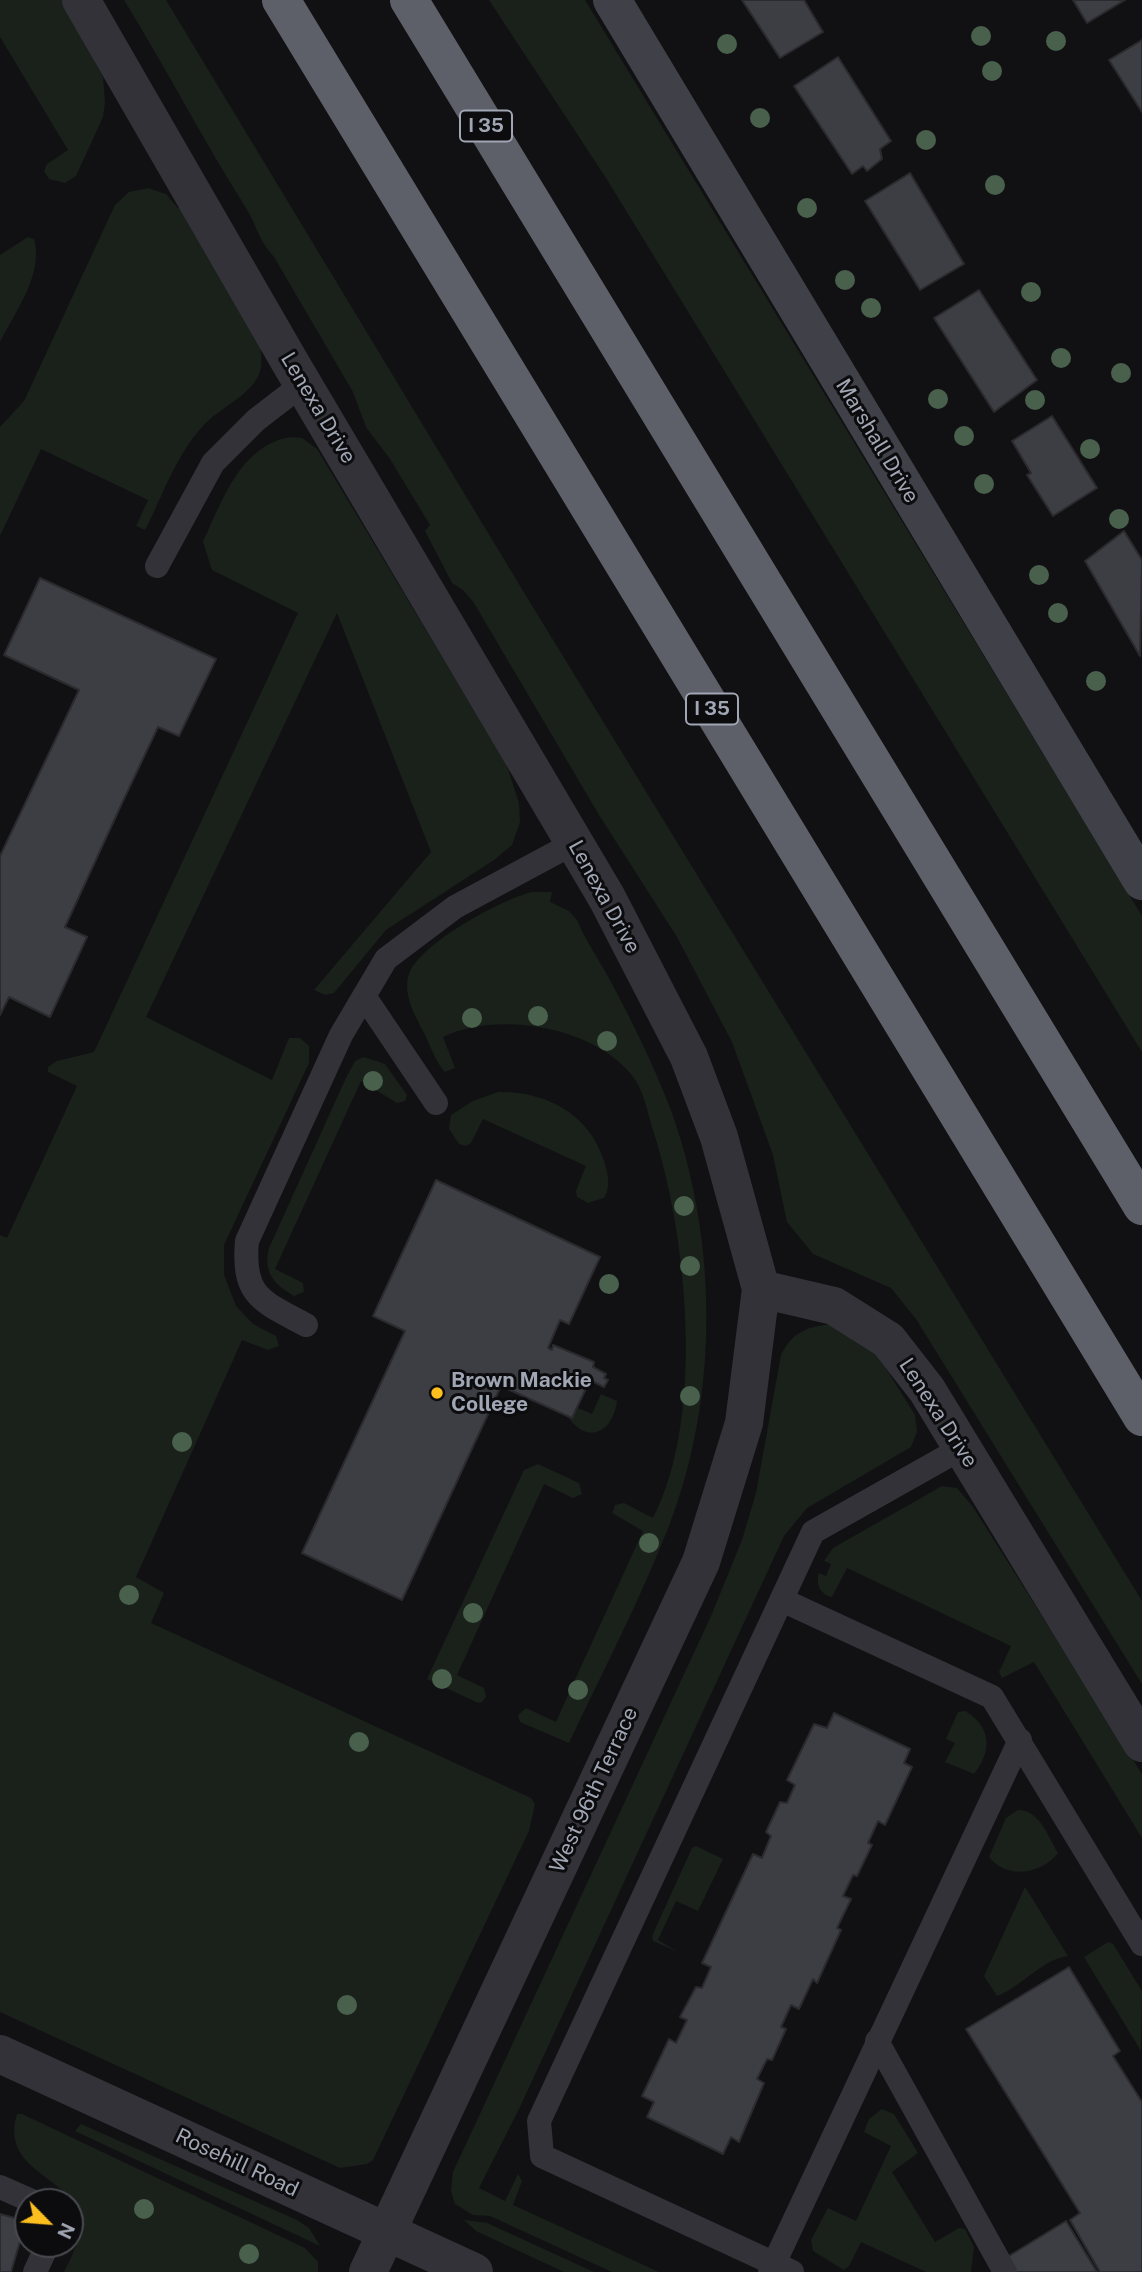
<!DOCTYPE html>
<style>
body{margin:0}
#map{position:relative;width:1142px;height:2272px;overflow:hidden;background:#111113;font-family:"Public Sans",sans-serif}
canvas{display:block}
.north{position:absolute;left:14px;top:2188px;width:70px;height:70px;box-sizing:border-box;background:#0c0c0e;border:2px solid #484a50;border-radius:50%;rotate:115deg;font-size:19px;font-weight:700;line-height:28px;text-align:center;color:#a1a6b4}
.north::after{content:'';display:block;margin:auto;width:24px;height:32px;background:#fdbe1f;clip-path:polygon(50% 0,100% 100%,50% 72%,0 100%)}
</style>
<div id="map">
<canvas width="1142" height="2272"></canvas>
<div class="north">N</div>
</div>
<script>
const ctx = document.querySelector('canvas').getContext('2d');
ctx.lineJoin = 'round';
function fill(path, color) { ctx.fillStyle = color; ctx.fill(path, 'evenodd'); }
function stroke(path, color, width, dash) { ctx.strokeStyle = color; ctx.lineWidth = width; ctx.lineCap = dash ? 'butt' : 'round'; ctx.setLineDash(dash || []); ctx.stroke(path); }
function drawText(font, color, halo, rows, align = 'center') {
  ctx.font = font + ' "Public Sans",sans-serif'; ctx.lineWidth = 6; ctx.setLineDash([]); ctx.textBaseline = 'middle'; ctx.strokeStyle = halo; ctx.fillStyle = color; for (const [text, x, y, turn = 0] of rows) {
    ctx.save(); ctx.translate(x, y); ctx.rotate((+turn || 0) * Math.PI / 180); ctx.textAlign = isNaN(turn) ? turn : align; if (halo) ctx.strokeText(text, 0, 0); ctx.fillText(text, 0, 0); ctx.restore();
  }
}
fill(new Path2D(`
 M0,0H63L103,77L105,102L103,117L76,176L65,183L49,179L44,171L47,164L68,150L0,37Z
 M124,0H166L528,599L1142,1601V1684L916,1319L891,1288L813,1254L787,1222L773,1155L732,1042L677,937L599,815L474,603L463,590L452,583L425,531L430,525L390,459L366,427L353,392L274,257C257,238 258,227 246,208C203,140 166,68 124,0Z
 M489,0H585L1142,916V1052L606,178Z
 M148,188L166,194L178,208L184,207L260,343C261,356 264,369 256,380C244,399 218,409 203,426C176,455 163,495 145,530L136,526L148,500L41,449L0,536V427L24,401L115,205L129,192Z
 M28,237L34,239C44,274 15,312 0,342V255Z
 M290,437L302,438L317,449L506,763L519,803L520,822L512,845L494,860L386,930L334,993L325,995L314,990L431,852L337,613L146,1017L272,1080L289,1038H300L309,1046V1063L224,1245V1275L236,1306L253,1324L276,1336L279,1346L268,1350L242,1340L136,1577L164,1593L151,1623L531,1798L535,1804L529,1831L373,2160L367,2164L340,2168L0,2012V1235L7,1238L77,1086L48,1072V1067L57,1061L94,1052L298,613L212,570L203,542C222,501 240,446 290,437Z
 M532,892H552L550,902L569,911L577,920C586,941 599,960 610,980C632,1021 652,1062 669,1105C718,1236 720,1395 669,1526C640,1600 603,1671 569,1743L520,1722L518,1715L526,1708L556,1722L563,1706L643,1531L612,1513L615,1505L624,1503L653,1518C706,1416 687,1233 652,1127C647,1110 643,1087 630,1073C590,1026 497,1011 443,1037L455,1068L445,1072C436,1063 431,1047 425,1035C416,1017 402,995 409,974C419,944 502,899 532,892Z
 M364,1057L385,1064L407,1095L405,1101L397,1103L361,1081L275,1269L303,1283L304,1292L294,1296C274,1284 263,1273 269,1248L345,1080L355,1061Z
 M498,1092C545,1091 589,1113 604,1161C608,1173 611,1187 604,1198L588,1203L577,1197L576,1191L586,1166L483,1119L471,1143L466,1146L459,1144L449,1129L451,1115L473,1101Z
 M833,1324L872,1346L915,1415L917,1432L911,1447L807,1508L784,1536L520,2107L479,2188L505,2201L518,2174L522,2181L513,2205L659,2272H612L490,2216L473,2215L455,2204L451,2191L453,2172L711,1616L742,1540L756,1493L781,1355C792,1332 808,1326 833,1324Z
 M601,1394L617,1401C613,1432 588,1446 567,1416L572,1418L578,1408L592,1414Z
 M538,1464L579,1483L582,1494L573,1498L544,1484L457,1675L484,1688L486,1697L481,1703L476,1702L427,1679L524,1470Z
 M942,1486L957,1488L973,1507L1142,1774V1838L1034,1662L1002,1678L999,1672L1011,1646L847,1568L832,1597C821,1595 815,1584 819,1573L826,1576L831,1564L824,1561L833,1548Z
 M965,1711C992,1727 992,1751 974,1774L945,1762L955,1743L946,1739L958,1712Z
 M1018,1810C1040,1810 1048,1837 1058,1853C1042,1874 1007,1880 989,1857L1006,1818Z
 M696,1846L723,1859L698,1911L676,1901L658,1940L678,1952L653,1941L652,1936L692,1848Z
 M1025,1887L1068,1956C1041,1960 1023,1986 997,1996L984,1976Z
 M1108,1942L1113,1944L1142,1991L1141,2051L1084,1957Z
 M882,2109L894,2114L918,2153L892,2172L935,2242L959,2228L965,2229L974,2247L971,2272H926L861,2242L849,2266L844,2270L813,2251L811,2240L828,2208L856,2221L891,2146L864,2132L869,2119Z
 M17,2114H22L305,2248L318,2262V2272H64C73,2254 86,2231 77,2210C64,2176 0,2168 17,2114Z
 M81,2124L297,2220L309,2228L320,2246L75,2131Z
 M464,2220L487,2223L594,2272H564L476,2231Z`), '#19211a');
const building = new Path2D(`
 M742,0H804L823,32L780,58Z
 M1073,0H1125L1087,23Z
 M1142,40V112L1109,60Z
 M838,57L891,141L880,149L882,159L867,171L863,166L852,174L794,86Z
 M910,173L964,264L920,290L865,201Z
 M979,290L1037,380L994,412L934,318Z
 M1052,416L1097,488L1053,516L1027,475L1031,473L1012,441Z
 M1124,531L1142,560L1140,656L1085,561Z
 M40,578L216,659L179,736L158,727L123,801L65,927L87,937L50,1017L9,997L0,1015V856L79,690L4,655Z
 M436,1180L600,1257L569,1324L560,1320L548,1348L552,1350L553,1345L594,1362L593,1367L606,1374L604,1378L608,1380L604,1387L590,1380L572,1418L501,1386L402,1600L302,1553L405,1331L373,1316Z
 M834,1713L910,1749L904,1763L912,1767L885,1825L878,1821L868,1843L872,1845L857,1876L853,1875L843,1896L851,1899L837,1928L841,1930L817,1983L813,1979L799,2009L791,2005L781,2027L786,2029L772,2060L767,2059L757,2079L764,2083L739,2142L731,2137L723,2154L647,2117L654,2102L642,2096L669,2039L676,2043L687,2020L680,2017L696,1987L702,1988L711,1967L702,1963L753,1854L762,1858L771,1836L766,1832L780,1802L787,1803L795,1785L787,1780L814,1724L827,1728Z
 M1069,1967L1120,2051L1113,2056L1142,2102V2272H1100L1070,2220L1080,2213L966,2029Z
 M0,2214L26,2221L11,2272H0Z
 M1066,2221L1097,2272H1012L1004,2259Z`);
fill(building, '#3d3e43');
stroke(building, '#2b2b2f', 2);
stroke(new Path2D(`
 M157,566L213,463L256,420L304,383
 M364,996L436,1103
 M306,1325C262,1301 242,1297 247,1241L341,1035L386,959L455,907L574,843
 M782,1600L992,1697L1142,1944
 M877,2041L1005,2272
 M0,2187L34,2202
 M35,2272L48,2244
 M770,2272L1020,1740
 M792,2272L542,2156L539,2121L813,1532L962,1448`), '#323238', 24);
stroke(new Path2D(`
 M81,0L291,364L607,898L689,1057L719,1137L761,1289L744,1423L701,1562L368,2272
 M761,1289L834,1306L888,1340L927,1390L1142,1743
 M0,2054L474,2272`), '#323238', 38);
stroke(new Path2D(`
 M612,0L1142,881`), '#404148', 38);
stroke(new Path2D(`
 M281,0L1142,1417
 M409,0L1142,1206`), '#5d6069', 38);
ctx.fillStyle = '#49604d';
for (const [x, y] of [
 [981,36],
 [1056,41],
 [727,44],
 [992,71],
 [760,118],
 [926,140],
 [995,185],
 [807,208],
 [845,280],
 [1031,292],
 [871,308],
 [1061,358],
 [1121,373],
 [938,399],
 [1035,400],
 [964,436],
 [1090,449],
 [984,484],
 [1119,519],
 [1039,575],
 [1058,613],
 [1096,681],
 [538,1016],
 [472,1018],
 [607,1041],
 [373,1081],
 [684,1206],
 [690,1266],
 [609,1284],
 [690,1396],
 [182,1442],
 [649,1543],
 [129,1595],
 [473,1613],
 [442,1679],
 [578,1690],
 [359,1742],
 [347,2005],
 [144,2209],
 [249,2254]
]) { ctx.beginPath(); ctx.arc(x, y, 10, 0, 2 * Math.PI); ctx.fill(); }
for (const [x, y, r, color] of [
 [437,1393,7,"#fdbe1f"]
]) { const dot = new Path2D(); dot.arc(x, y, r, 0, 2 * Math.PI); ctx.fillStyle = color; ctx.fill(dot); stroke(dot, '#0c0c0e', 2.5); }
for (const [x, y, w] of [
 [486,126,52],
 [712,709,52]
]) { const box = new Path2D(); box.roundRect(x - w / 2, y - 15.5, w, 31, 5); ctx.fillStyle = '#0c0c0e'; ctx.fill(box); stroke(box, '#a1a6b4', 2); }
drawText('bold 19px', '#a1a6b4', null, [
 ["I 35",486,126],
 ["I 35",712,709]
]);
drawText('21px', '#a1a6b4', '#0c0c0e', [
 ["Lenexa Drive",318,408,59],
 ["Marshall Drive",877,441,59],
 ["Lenexa Drive",604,897,61],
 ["Lenexa Drive",938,1413,57],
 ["West 96th Terrace",594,1790,-65],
 ["Rosehill Road",237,2163,25]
]);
drawText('bold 21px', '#a1a6b4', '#0c0c0e', [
 ["Brown Mackie",451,1381],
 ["College",451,1405]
], 'left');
</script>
